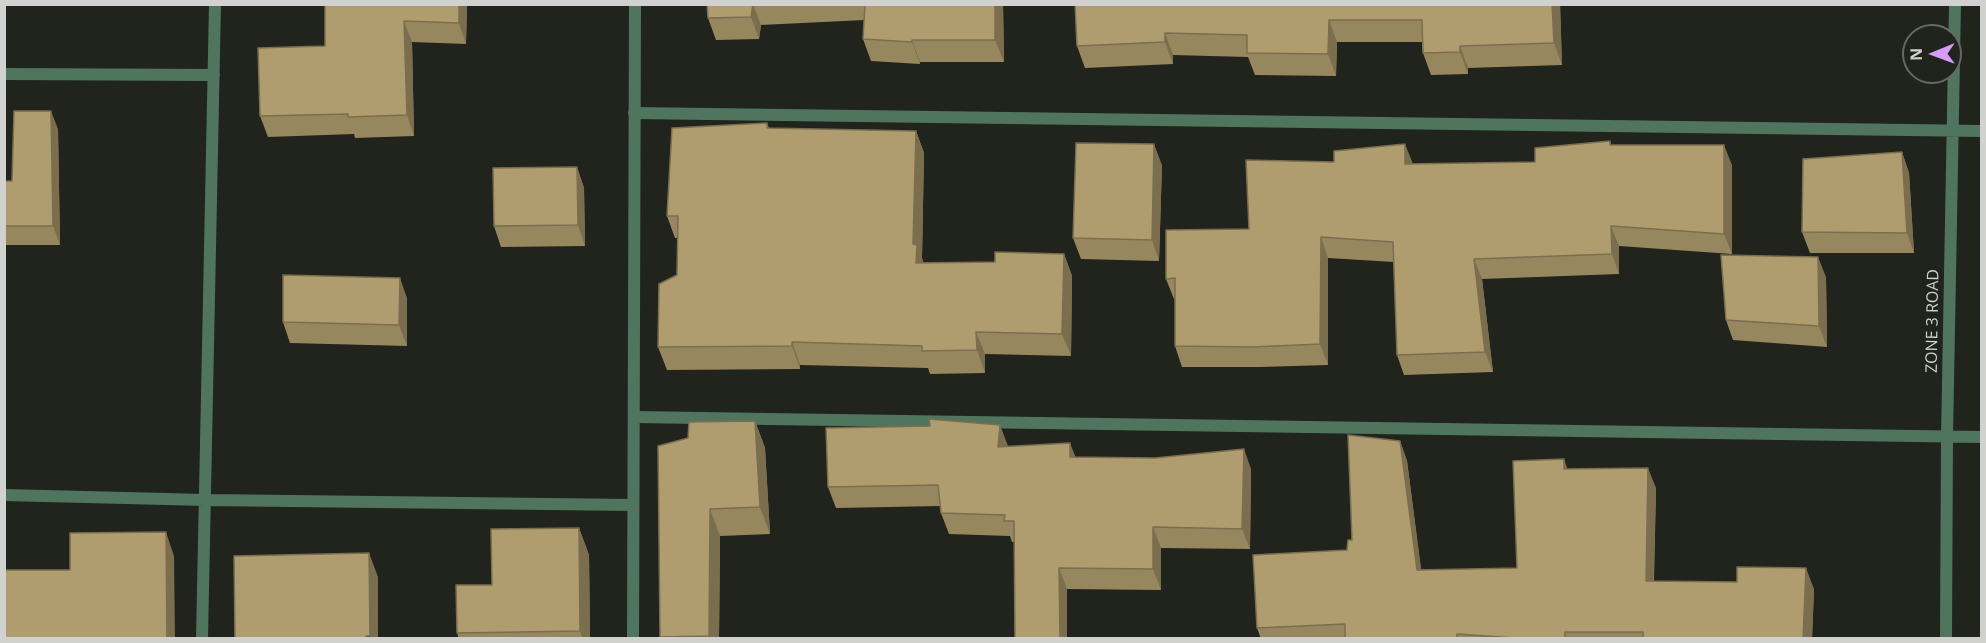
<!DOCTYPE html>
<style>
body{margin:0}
#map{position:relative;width:1986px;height:643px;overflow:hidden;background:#21231d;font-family:"Open Sans",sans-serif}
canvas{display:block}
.frame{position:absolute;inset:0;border:6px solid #d1d2cf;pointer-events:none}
.north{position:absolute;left:1902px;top:24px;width:60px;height:60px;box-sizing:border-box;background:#21231d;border:2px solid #676964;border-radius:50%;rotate:269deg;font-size:16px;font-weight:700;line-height:24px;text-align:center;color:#d1d2cf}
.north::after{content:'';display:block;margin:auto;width:21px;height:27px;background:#d79bf9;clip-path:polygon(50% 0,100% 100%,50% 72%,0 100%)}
</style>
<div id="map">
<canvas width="1986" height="643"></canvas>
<div class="frame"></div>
<div class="north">N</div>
</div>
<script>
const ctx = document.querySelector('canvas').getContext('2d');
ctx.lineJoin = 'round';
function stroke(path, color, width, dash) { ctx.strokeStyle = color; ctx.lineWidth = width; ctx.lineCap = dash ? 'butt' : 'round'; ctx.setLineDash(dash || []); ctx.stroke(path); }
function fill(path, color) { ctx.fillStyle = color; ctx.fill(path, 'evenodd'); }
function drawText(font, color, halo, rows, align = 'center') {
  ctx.font = font + ' "Open Sans",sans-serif'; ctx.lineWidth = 6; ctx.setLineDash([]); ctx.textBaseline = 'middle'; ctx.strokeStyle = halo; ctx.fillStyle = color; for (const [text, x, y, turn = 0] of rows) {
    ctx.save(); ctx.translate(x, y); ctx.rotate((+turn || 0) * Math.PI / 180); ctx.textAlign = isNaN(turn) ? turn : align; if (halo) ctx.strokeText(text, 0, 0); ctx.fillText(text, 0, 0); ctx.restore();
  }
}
stroke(new Path2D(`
 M4,74L214,75
 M634,113L1982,131
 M634,417L1982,437
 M4,495L206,500L633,505
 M202,638L215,4
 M1946,638L1947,437L1955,4`), '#50755e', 12);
stroke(new Path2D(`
 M633,638L635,4`), '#50755e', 12);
fill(new Path2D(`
 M325,4H467L466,44L412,42L414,136L355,138L354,134L268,137L260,116L325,46Z
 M707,4H1003L1004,62H920V64L871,61L863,39L864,20L761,25L759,39L716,40L708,18Z
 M1075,4H1560L1562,65L1468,68V74L1431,75L1423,53L1422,42H1337L1336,76L1255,75L1248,57L1173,55V64L1085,68L1077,46Z
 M767,123L769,128L916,131L924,153L922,258L923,263L995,262L1064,254L1072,276L1071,356L985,354V373L930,374L928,368L800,365V369L667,370L658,347L677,275V238H675L667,216Z
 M58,129L60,245H4V181H12Z
 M1610,141L1611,145L1732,165V254L1619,246V274L1482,279L1493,372L1404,375L1397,355L1394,262L1328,258V365L1260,367H1182L1175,346V299H1174L1166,279L1249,229L1413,164L1535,162Z
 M1902,152L1909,173L1914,253H1810L1802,232Z
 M1162,165L1159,261L1081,259L1073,238Z
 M577,167L584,188L585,246L501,247L494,226Z
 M1826,277L1827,347L1733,340L1726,320Z
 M407,298V346L290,343L283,322Z
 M755,421L765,448L770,534L720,536L719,639H661L658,446Z
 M1400,441L1407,461L1421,570L1517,568L1568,469L1656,488L1654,581L1814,589L1812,639H1261L1257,628L1347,550Z
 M1008,446L1076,457L1251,469L1250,549L1161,548V590L1067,589V639H1015V542H1012L1010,536L949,534L941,513V506L836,508L828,487Z
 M579,528L589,555L590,639H459L457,633L492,585Z`), '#97875f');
fill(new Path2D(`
 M459,4H467L466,44L459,23Z
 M753,4L761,25L759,39L751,17Z
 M995,4H1003L1004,62L995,40Z
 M1552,4H1560L1562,65L1554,43Z
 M1329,20L1337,42L1336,76L1328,54Z
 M404,21L412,42L414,136L407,115Z
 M1165,33L1173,55V64L1165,42Z
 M912,40L920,62V64L912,42Z
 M1460,46L1468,68V74L1460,52Z
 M51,111L58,129L60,245L53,226Z
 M916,131L924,153L922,258L925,267L916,263L913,244Z
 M1154,144L1162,165L1159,261L1152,240Z
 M1405,144L1413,164H1405Z
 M1724,145L1732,165V254L1724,234Z
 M1902,152L1909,173L1914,253L1907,233Z
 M577,167L584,188L585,246L578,225Z
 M1611,226L1619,246V274L1612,254Z
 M1321,237L1328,258V365L1320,344Z
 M1064,254L1072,276L1071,356L1062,334Z
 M1818,257L1826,277L1827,347L1819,326Z
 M1474,259L1482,279L1493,372L1485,352Z
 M400,278L407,298V346L399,325Z
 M976,332L985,354V373L977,350Z
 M792,342L800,365V369L792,346Z
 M755,421L765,448L770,534L760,507Z
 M1000,425L1008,446L998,447Z
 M1400,441L1407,461L1424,591L1417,570Z
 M1070,443L1078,463L1070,457Z
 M1244,449L1251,469L1250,549L1242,529Z
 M1564,459L1571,479L1564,469Z
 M1648,468L1656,488L1653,602L1646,581Z
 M710,509L720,536L719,639H710L709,636Z
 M1153,527L1161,548V590L1153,569Z
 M579,528L589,555L590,639H583L580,631Z
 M166,532L174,556L175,639H167Z
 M369,553L378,577V639H371L370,636Z
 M1059,568L1067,589V639H1060Z
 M1806,568L1814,589L1812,639H1803Z`), '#7b6e4e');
const building = new Path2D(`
 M325,4H459V23L404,21L407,115L348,117V114L260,116L258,48L325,46Z
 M707,4H753L751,17L708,18Z
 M865,4H995V40H912V42L863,39Z
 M1075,4H1552L1554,43L1460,46V52L1423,53L1422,20H1329L1328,54L1247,53V35L1165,33V42L1077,46Z
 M14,111H51L53,226H4V181H12Z
 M767,123V128L916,131L913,244L917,245L916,263L995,262V252L1064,254L1062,334L976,332L977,350L922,351V346L792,342V346L658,347L659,284L677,275L678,216H667L672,128Z
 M1610,141V145H1724V234L1611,226L1612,254L1474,259L1485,352L1397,355L1393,242L1321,237L1320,344L1252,347L1175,346V278L1166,279V230L1249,229L1246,160L1334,162V151L1405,144V164L1535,162V148Z
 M1076,143L1154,144L1152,240L1073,238Z
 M1902,152L1907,233L1802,232L1803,159Z
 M577,167L578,225L494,226L493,168Z
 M1721,255L1818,257L1819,326L1726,320Z
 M283,275L400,278L399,325L283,322Z
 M929,419L1000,425L998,447L1070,443V457L1155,458L1244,449L1242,529L1153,527V569L1059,568L1060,639H1015L1014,521H1004L1005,515L941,513L938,485L828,487L826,428L930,426Z
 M755,421L760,507L710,509L709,636L660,637L658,446L688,438L689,422Z
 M1348,435L1400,441L1417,570L1517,568L1513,461L1564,459V469L1648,468L1646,581L1737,582V567L1806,568L1803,639H1643V632H1565V639H1529L1457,634V639H1345V624L1257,628L1253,555L1347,550L1348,540H1352Z
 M579,528L580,631L457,633L456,585H492L491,529Z
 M166,532L167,639H4V570H70V533Z
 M369,553L370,636H366V639H235L234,556Z`);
fill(building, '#b09d6f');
stroke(building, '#7b6e4e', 1.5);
drawText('16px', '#d1d2cf', '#21231d', [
 ["ZONE 3 ROAD",1933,321,-89]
]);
</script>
